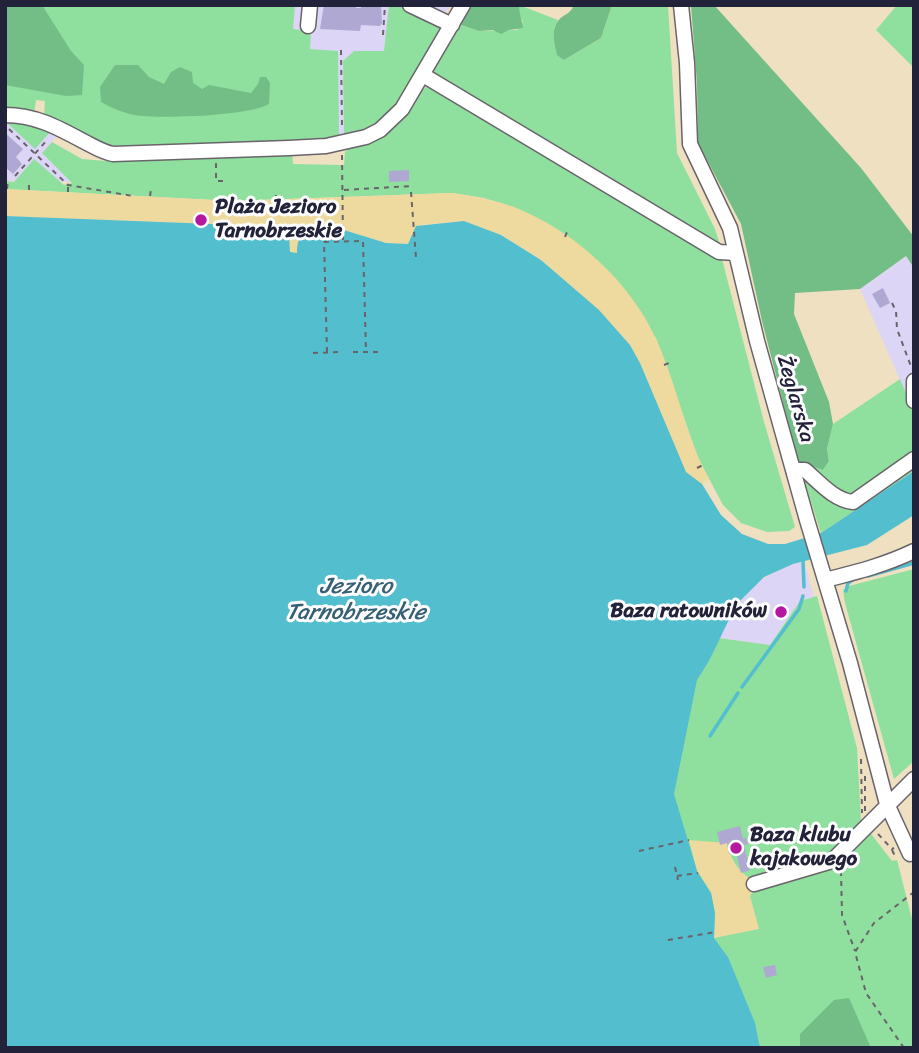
<!DOCTYPE html>
<meta charset="utf-8">
<style>
body{margin:0}
#map{position:relative;width:919px;height:1053px;overflow:hidden;background:#eee0c0;font-family:Sriracha,sans-serif}
canvas{display:block}
.frame{position:absolute;inset:0;border:7px solid #22223b;pointer-events:none}
</style>
<div id="map">
<canvas width="919" height="1053"></canvas>
<div class="frame"></div>
</div>
<script>
const ctx = document.querySelector('canvas').getContext('2d');
ctx.lineJoin = 'round';
function fill(path, color) { ctx.fillStyle = color; ctx.fill(path, 'evenodd'); }
function stroke(path, color, width, dash) { ctx.strokeStyle = color; ctx.lineWidth = width; ctx.lineCap = dash ? 'butt' : 'round'; ctx.setLineDash(dash || []); ctx.stroke(path); }
function drawText(font, color, halo, rows, align = 'center') {
  ctx.font = font + ' Sriracha,sans-serif'; ctx.lineWidth = 6; ctx.setLineDash([]); ctx.textBaseline = 'middle'; ctx.strokeStyle = halo; ctx.fillStyle = color; for (const [text, x, y, turn = 0] of rows) {
    ctx.save(); ctx.translate(x, y); ctx.rotate((+turn || 0) * Math.PI / 180); ctx.textAlign = isNaN(turn) ? turn : align; if (halo) ctx.strokeText(text, 0, 0); ctx.fillText(text, 0, 0); ctx.restore();
  }
}
fill(new Path2D(`
 M288,5H452L344,136L278,139Z
 M5,123H30L58,135L42,153L73,182L5,181Z
 M906,256L914,268V412L860,289Z
 M804,561L814,597L800,601L770,645L719,638L736,605L756,583L781,568Z`), '#ddd5f6');
fill(new Path2D(`
 M5,5H295L293,29L311,31L310,49L338,51L339,137L294,142L109,149L44,116L45,101L36,100L34,114L5,112Z
 M389,5L406,8L440,25L441,30L403,98L375,128L344,136L343,61L354,51H384Z
 M519,5L558,20L554,28L564,60L601,38L612,5H668L677,153L715,229L721,248L432,73L461,25L479,31L517,30L523,22L519,16Z
 M897,5H914V68L876,30Z
 M426,87L431,88L722,259L764,422L795,527L789,531L767,532L741,523L723,505L698,458L656,338L568,236L515,208L484,198L452,193L233,201L5,189V181L14,182L34,159L64,185L72,183L42,153L52,142L82,159L105,161L292,153L293,164L344,165L345,152Z
 M5,121H19L52,130L35,149Z
 M900,379L914,412V471L821,533L798,461L823,470L829,461L827,449L833,424Z
 M914,569V761L894,779L845,603L843,590L849,586Z
 M817,596L857,748L861,821L892,861L897,860L913,923L914,1048H742L728,957L714,938L643,754L709,661L719,638L770,645L800,601Z`), '#8fe09f');
fill(new Path2D(`
 M5,5H42L71,51L84,65L82,95L66,96L5,85Z
 M471,5H519C519,14 522,20 523,28L509,30L501,34L493,30L479,31L461,25Z
 M574,5H612L601,38L564,60L557,55C554,41 550,26 562,17C568,13 571,12 574,5Z
 M691,5H714L861,168L914,237V268L906,256L860,289L795,293L794,314L829,402L833,424L827,449L829,461L823,470L798,461L762,321L741,224L698,143L697,84Z
 M115,65H138L149,77L164,84L171,72L180,67L192,72L193,83L202,89L209,85L251,93L258,84L260,77H266L270,83L269,104C248,116 169,118 143,116C128,115 113,109 101,102L100,87Z
 M849,998L871,1048H800V1034L834,1000Z`), '#73be86');
fill(new Path2D(`
 M5,189L233,201L452,193C473,196 494,200 514,207C573,230 630,281 656,339C677,384 685,435 709,479L702,484L686,472L681,463L640,363L630,345L612,325L542,260L501,235L464,221L419,225L408,244L386,243L321,223C305,229 296,235 297,253L290,252L289,234L286,230L236,229L212,224L5,216Z
 M689,840L727,843C731,860 738,871 752,880L754,889L750,896L759,929L714,938L715,913L711,893L697,871Z`), '#eeda9e');
fill(new Path2D(`
 M5,216L212,224L236,229L286,230L289,234L290,252L297,253C297,235 304,229 321,223L386,243L408,244L416,226L464,221L501,235L541,260L599,310L630,345L640,363L686,472L702,484L721,515L742,534L768,544H785L821,533L914,471V515L867,545L793,564L764,577L736,605L709,661L697,680L674,794L697,871L711,893L715,913L714,938L728,957L755,1023L760,1048H5Z`), '#53becd');
stroke(new Path2D(`
 M803,561L804,587
 M868,576L914,563
 M846,591L848,583L854,579
 M742,687L799,609L803,596
 M710,736L738,693`), '#53becd', 3.5);
fill(new Path2D(`
 M324,5H357L356,8H361V5L381,6L382,23L380,26L361,25L360,31L320,29Z
 M5,133L23,149L16,157L22,164L13,174L5,167Z
 M409,170V181L389,182V171Z
 M883,288L890,303L880,308L872,294Z
 M740,826L743,839L747,838L748,844L744,845L750,870L741,873L736,853L729,854L727,843L720,845L717,832Z
 M775,965L777,975L766,978L763,967Z`), '#afa8d3');
const minor = new Path2D(`
 M410,5L452,25
 M681,5L687,63L690,144L730,228L757,341L807,520L850,663L887,804L910,854
 M308,26L310,5
 M423,75L719,252L736,253
 M5,115C35,115 57,127 83,141C93,146 102,152 113,154L289,148L326,146L366,137L380,130L402,109L463,5
 M914,381V401
 M793,470H805C819,482 834,500 853,502L914,459
 M825,580C857,572 885,565 914,551
 M754,884L832,861L914,779`);
stroke(minor, '#69646a', 17);
stroke(new Path2D(`
 M383,35L385,5
 M341,50L342,128
 M9,129L68,185L133,196
 M342,155L343,240
 M216,163V181H227
 M15,176L48,139
 M7,189L8,181
 M29,190V184
 M344,190L412,186
 M68,192V186
 M411,192L416,258
 M276,195V200
 M150,196L151,189
 M565,237L567,232
 M892,303L896,311L897,329L912,369
 M327,352L324,242L363,241L366,352
 M353,352H379
 M313,353L341,352
 M664,365L669,363
 M697,468L703,465
 M861,759L862,813
 M865,811V775
 M878,834L892,849L894,848
 M892,850L895,856
 M639,851L689,840
 M675,867L678,880
 M841,871L842,915L855,951
 M677,876L698,873
 M668,940L716,932
 M904,1048L866,993L855,952L874,923L914,892`), '#69646a', 2, [5, 5]);
stroke(minor, '#fff', 14);
for (const [x, y, r, color] of [
 [201,220,7,"#b5179e"],
 [781,612,7,"#b5179e"],
 [736,848,7,"#b5179e"]
]) { const dot = new Path2D(); dot.arc(x, y, r, 0, 2 * Math.PI); ctx.fillStyle = color; ctx.fill(dot); stroke(dot, '#fff', 2.5); }
drawText('bold 21px', '#22223b', '#fff', [
 ["Plaża Jezioro",215,208],
 ["Tarnobrzeskie",215,232],
 ["Baza ratowników",767,612,"right"],
 ["Baza klubu",750,836],
 ["kajakowego",750,860]
], 'left');
drawText('21px', '#22223b', '#fff', [
 ["Żeglarska",795,399,74]
]);
drawText('italic 23px', '#366075', '#fff', [
 ["Jezioro",356,587],
 ["Tarnobrzeskie",356,613]
]);
</script>
